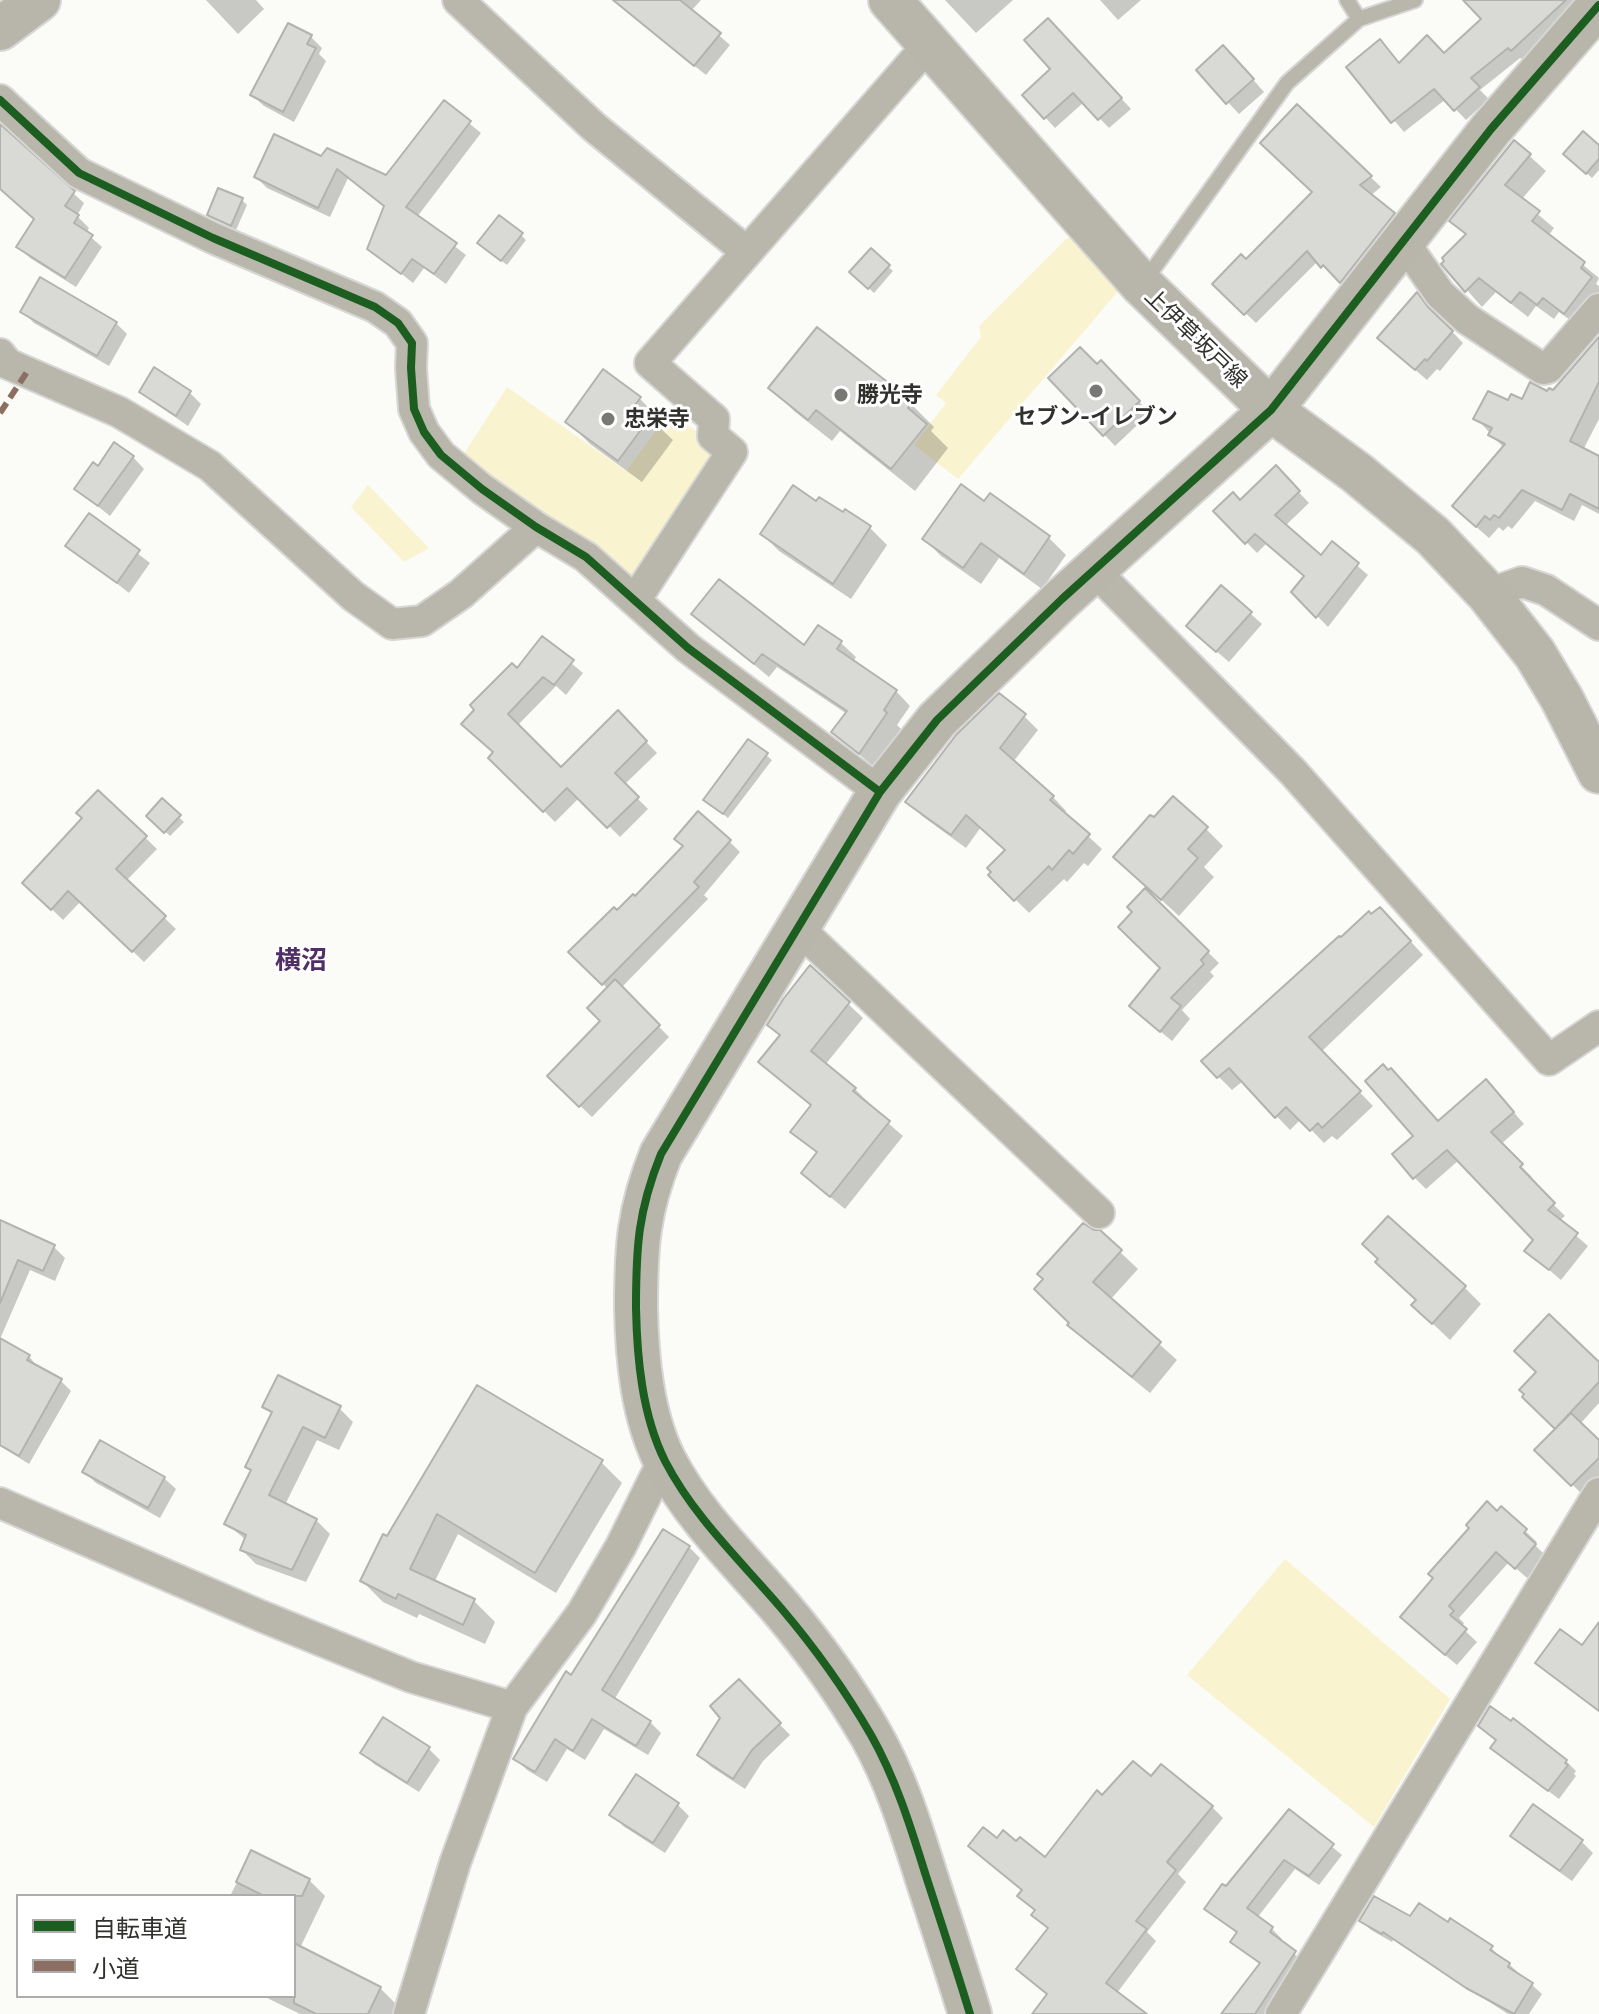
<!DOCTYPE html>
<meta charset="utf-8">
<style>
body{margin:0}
#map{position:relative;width:1599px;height:2014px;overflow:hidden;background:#fbfbf7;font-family:Commissioner,"Noto Sans JP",sans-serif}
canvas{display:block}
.legend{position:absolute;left:16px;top:1894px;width:280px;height:104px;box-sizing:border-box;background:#fff;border:2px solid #adadab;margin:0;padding:10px 14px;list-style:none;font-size:24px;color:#31312e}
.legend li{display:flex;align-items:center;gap:16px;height:40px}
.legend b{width:40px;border:2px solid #adadab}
</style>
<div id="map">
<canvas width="1599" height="2014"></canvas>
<ul class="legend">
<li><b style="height:10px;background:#1b5e20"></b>自転車道</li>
<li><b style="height:10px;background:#8d6e63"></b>小道</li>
</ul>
</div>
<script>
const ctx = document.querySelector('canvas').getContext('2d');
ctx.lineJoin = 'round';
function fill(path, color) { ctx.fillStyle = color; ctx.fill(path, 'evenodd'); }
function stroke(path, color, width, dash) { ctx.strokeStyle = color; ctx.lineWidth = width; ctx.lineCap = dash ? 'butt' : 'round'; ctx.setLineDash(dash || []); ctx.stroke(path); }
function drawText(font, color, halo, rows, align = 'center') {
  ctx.font = font + ' Commissioner,"Noto Sans JP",sans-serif'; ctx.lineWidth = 6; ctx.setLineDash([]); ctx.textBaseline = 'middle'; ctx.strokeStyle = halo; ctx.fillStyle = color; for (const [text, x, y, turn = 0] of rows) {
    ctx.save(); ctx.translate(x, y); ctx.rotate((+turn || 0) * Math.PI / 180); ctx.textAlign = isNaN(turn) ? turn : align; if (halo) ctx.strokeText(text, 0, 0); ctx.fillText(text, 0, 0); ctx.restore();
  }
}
fill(new Path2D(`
 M1067,238H1071L1119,290L958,479L914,445L946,403L936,395L981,337L979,326Z
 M507,387L626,471L670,412L722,450L641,579H629L508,495L462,457Z
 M368,485L429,548L404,562L351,507Z
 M1285,1559L1450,1699L1374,1827L1187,1675Z`), '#faf3d0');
fill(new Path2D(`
 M206,0H256L264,9L238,34Z
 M620,0H701L691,11L730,45L706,75L651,31Z
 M945,0H1013L976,33Z
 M1100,0H1141L1118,20Z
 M1487,0H1590L1523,60L1520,58L1480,90L1489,99L1466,120L1446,99L1404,132L1349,67L1380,42L1400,64L1444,56L1484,19Z
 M1058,30L1131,109L1109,128L1084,102L1055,128L1025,95L1053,70Z
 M311,37L322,48L319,54L326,61L294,122L264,106L252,95Z
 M1235,59L1264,92L1239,114L1198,70Z
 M444,103L481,133L417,217L466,255L446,284L424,268L413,283L369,248L386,207L348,178L330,217L267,188L256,177L322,159L386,178Z
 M1297,107L1381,187L1370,196L1404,224L1351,292L1318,261L1256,323L1215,284L1246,262L1314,192Z
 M0,127L84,203L77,216L89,228L86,233L102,247L76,287L30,258L19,247L36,220L0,188Z
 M1514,142L1546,171L1521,200L1554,228L1548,236L1599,278L1596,284L1599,286V304L1581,328L1559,312L1554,319L1536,306L1528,317L1496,292L1482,307L1444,264L1467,236L1452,221Z
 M1599,148V170L1592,178L1566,154Z
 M242,200L247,205L236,230L209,215Z
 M521,235L526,240L507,265L485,248Z
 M871,251L893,271L874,293L852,272Z
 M1417,295L1463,343L1440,371L1437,369L1427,380L1391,349Z
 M23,312L116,323L127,334L109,366L34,323Z
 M1599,340V419L1583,450L1599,458V514L1582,505L1574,521L1535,501L1512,529L1508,526L1503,531L1499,527L1489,538L1466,518L1504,448L1476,418L1509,403L1522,402L1553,392Z
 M1101,363L1150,413L1115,446L1051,378L1097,366Z
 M155,370L190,393L201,404L188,426L153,402L141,391Z
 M604,372L640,399L663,422L659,427L673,440L642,482L590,444L567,421Z
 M771,388L911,404L934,427L931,431L948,448L915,491L840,431L832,441L794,411Z
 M133,457L144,469L110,516L76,489L98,468Z
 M1276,468L1309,503L1285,526L1321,558L1332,544L1368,575L1328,627L1294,592L1306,577L1267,543L1257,553L1216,511L1240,502Z
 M990,496L1049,538L1066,555L1042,589L999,558L981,584L941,556L924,539L985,503Z
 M846,512L870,528L887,545L851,599L779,551L762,534L843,515Z
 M89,516L150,563L129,593L68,545Z
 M1222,588L1262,624L1229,662L1200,637Z
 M693,614L805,648L818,628L841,643L856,657L853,662L896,691L910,706L897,725L901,729L874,767L833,732L847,714L777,667L769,677Z
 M542,639L583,673L566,695L556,686L517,726L561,770L618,713L657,753L624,785L648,809L620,837L580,797L555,822L491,758L495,753L517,671Z
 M1024,716L1038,730L1013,762L1053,797L1066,811L1064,814L1102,849L1088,866L1084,863L1067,882L1064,879L1029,913L991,875L1007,851L981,827L966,848L922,816L908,802Z
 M749,741L772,760L728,818L711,805Z
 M98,792L157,849L126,881L176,929L144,962L81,901L63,920L25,883L84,818Z
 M162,801L184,822L170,836L149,816Z
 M1206,829L1223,846L1204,867L1214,877L1179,916L1133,874Z
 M729,841L740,852L704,895L708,899L621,988L669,1037L592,1117L549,1076L602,1021L608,989L571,952L635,898L685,847Z
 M1145,891L1219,963L1210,972L1214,976L1182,1010L1190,1019L1172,1041L1143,1017L1162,968L1134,912Z
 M1394,923L1423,955L1321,1052L1373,1106L1337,1140L1332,1136L1324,1143L1301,1119L1290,1130L1243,1081L1232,1090L1203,1061Z
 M810,968L863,1018L825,1065L855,1089L869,1103L867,1105L903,1136L845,1209L818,1187V1154L793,1131L813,1106L760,1062L781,1036Z
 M1497,1093L1524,1124L1500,1145L1532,1177L1529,1180L1565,1216L1559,1221L1588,1246L1561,1280L1527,1251L1535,1240L1459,1160L1426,1189L1415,1178L1439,1123Z
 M0,1231L54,1247L65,1258L55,1281L30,1270L0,1339Z
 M1099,1232L1138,1269L1110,1300L1177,1360L1150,1393L1087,1342L1070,1325Z
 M1464,1287L1481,1304L1450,1340L1431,1322Z
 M0,1348L29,1356L38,1368L61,1381L71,1391L29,1464L0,1446Z
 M1599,1365V1403L1580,1424L1599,1443V1481L1584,1496L1537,1450L1558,1429L1524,1397L1539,1372Z
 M478,1388L601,1462L622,1483L556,1593L458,1534L434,1583L474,1601L495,1622L485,1644L419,1614L417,1618L383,1602L362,1581Z
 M265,1407L339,1408L353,1422L339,1450L317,1440L285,1505L316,1520L330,1534L306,1582L256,1564L242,1550L246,1540L227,1524L253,1472L247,1467L273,1415Z
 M85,1472L164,1478L176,1489L160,1518L96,1483Z
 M1501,1509L1537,1542L1534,1544L1546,1556L1527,1578L1509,1562L1459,1618L1464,1623L1461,1627L1477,1642L1457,1665L1413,1628Z
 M689,1547L700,1558L614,1700L650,1722L661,1733L648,1755L604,1729L585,1760L567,1749L547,1782L527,1770L515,1758L572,1677Z
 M1599,1659V1712L1537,1663Z
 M739,1682L790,1735L763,1761L745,1789L710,1766L699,1755L723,1718Z
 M1480,1726L1566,1761L1576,1771L1574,1774L1576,1776L1559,1799L1503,1757L1497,1742Z
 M428,1748L440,1760L419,1792L374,1764L362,1752Z
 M637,1777L678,1805L689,1816L665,1853L623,1826L612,1814Z
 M1151,1779L1212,1807L1223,1818L1178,1874L1186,1882L1147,1932L1156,1941L1117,1993L1145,2014H1034L1049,1995V1929L1034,1915L1037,1911L997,1840L1017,1843L1045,1859L1103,1797Z
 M1289,1811L1342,1855L1319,1885L1295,1869L1257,1918L1272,1929L1282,1939L1280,1942L1305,1963L1271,2014H1223L1261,1965L1233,1942L1238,1934L1207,1908L1226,1889Z
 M1513,1836L1581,1841L1593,1853L1572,1881L1524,1847Z
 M252,1853L309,1880L325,1896L301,1946L380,1988L396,2004L393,2014H300L263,1996H294V1896H230Z
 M1411,1919L1491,1948L1542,1994L1529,2014H1508L1393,1940L1392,1942L1371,1930L1361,1921Z`), '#0003');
const building = new Path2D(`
 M613,0H680L721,33L694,66Z
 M1463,0H1566L1511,51L1508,48L1471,78L1480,87L1454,111L1434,89L1391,123L1346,67L1380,39L1399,63L1427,35L1444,53L1481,19Z
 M1048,18L1122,98L1098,120L1073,93L1044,119L1022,95L1050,69L1024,40Z
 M288,23L312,35L307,44L316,48L283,112L250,95Z
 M1223,45L1254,79L1226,104L1196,70Z
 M444,100L471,121L406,207L457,243L434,274L412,259L401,274L367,249L384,206L337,169L318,208L254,177L274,134L321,156L327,148L386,175Z
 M1297,104L1372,176L1360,185L1395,213L1340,283L1323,265L1321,268L1307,251L1244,315L1212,284L1241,254L1246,259L1312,192L1260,143Z
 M0,124L75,191L65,206L79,215L74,223L93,235L65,278L16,247L34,219L0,189Z
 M1583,131L1599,145V159L1586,174L1563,154Z
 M1514,140L1531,154L1505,185L1540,211L1532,221L1585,262L1581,268L1592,277L1564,314L1543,298L1537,305L1520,292L1511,303L1479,278L1465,292L1441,264L1444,261L1442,258L1466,234L1449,221Z
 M218,188L243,198L231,226L207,215Z
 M499,215L523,233L501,261L477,243Z
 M871,248L890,265L868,289L849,272Z
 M40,277L117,322L97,356L20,312Z
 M1417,292L1428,307L1453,331L1427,361L1425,359L1415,370L1377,338Z
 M817,327L913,402L908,408L927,424L891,469L816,410L808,420L768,388Z
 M1599,337V382L1570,441L1599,456V509L1570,494L1562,510L1522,490L1499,518L1494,515L1490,520L1485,516L1476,527L1452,506L1505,444L1488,435L1492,428L1473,419L1488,391L1508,400L1511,394L1522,399L1530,382L1547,391L1549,388L1553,390Z
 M1080,347L1097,364L1101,360L1140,401L1103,436L1048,378Z
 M154,367L191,391L176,416L139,392Z
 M603,369L641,397L635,405L651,416L618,461L565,422Z
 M114,442L134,456L98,506L74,489L93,462L98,466Z
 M1276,465L1300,491L1275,515L1321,555L1332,541L1359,563L1316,618L1291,592L1304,576L1255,534L1245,544L1213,511L1233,492L1240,500Z
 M961,484L984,501L990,493L1050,536L1024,574L981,543L963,568L922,539Z
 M793,485L816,501L819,497L843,512L845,509L871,526L833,584L760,534Z
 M89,513L140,550L117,583L65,546Z
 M719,579L804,645L818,625L842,641L837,649L897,690L884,710L887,713L859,754L831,732L847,711L762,654L754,664L691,614Z
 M1221,585L1252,612L1216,652L1186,626Z
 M542,636L574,660L554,685L543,677L508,714L561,767L618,710L647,741L615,773L639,797L607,828L567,788L543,812L488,758L493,752L461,724L474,710L470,705L512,663L517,668Z
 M999,693L1026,714L1000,748L1054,796L1050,800L1090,834L1073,854L1069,850L1052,870L1049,866L1014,901L988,875L991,872L987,868L1005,850L966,815L951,835L905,802L956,735Z
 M748,739L768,753L723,814L703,800Z
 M98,790L147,836L116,869L166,916L132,952L68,891L51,910L22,883L82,818L76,813Z
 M1173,796L1208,827L1188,849L1198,858L1161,900L1113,857L1150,815L1154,817Z
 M162,798L181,815L164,833L146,816Z
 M698,811L731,840L694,882L699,887L602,985L568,952L614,907L617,910L633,894L635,896L683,846L674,839Z
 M1145,888L1209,951L1201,960L1204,964L1171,998L1181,1006L1160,1032L1129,1006L1160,968L1118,927L1132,912L1127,907Z
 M1380,907L1411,941L1309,1037L1361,1091L1322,1128L1318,1123L1310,1131L1286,1107L1275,1118L1229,1068L1217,1078L1201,1061L1339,936L1341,937L1369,911L1371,914Z
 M810,965L850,1002L811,1051L856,1088L853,1091L890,1121L830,1197L801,1173L817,1152L790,1132L811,1105L758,1062L780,1035L767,1025L784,998Z
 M615,979L660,1025L579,1107L547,1076L600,1021L587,1008Z
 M1383,1064L1388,1070L1391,1068L1438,1121L1486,1079L1514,1112L1491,1132L1523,1164L1520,1167L1555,1203L1548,1210L1578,1233L1549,1270L1524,1251L1533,1240L1447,1150L1413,1179L1392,1154L1413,1136L1365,1081Z
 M1388,1216L1466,1286L1432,1324L1411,1305L1416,1300L1375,1262L1378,1259L1362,1244Z
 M0,1220L55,1245L43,1271L18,1260L0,1303Z
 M1083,1223L1094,1230H1100L1122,1250L1093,1282L1161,1342L1132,1377L1067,1325L1069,1323L1034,1289L1043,1279L1037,1274Z
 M1549,1314L1599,1362V1382L1555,1429L1522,1397L1524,1394L1519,1390L1536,1372L1514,1351Z
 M0,1338L30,1355L27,1360L62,1379L19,1456L0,1445Z
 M278,1375L341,1406L325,1438L303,1427L269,1495L317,1519L292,1570L240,1550L246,1535L224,1524L251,1470L245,1467L272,1412L262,1407Z
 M477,1385L603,1460L535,1573L437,1514L410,1569L475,1599L463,1625L398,1594L396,1599L360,1581L383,1534L387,1536Z
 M1571,1413L1599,1440V1458L1571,1486L1534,1450Z
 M100,1440L165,1477L148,1508L82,1472Z
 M1487,1501L1497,1511L1501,1506L1527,1529L1524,1533L1536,1544L1515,1569L1496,1552L1449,1606L1454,1611L1450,1615L1467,1629L1445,1655L1400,1617L1433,1578L1428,1574L1469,1528L1466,1525Z
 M663,1529L690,1546L602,1690L651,1721L636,1746L592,1719L573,1751L555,1739L535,1772L513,1759L566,1671L571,1675Z
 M1599,1622V1711L1535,1663L1560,1629L1582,1645Z
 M739,1679L781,1723L752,1750L733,1779L697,1755L720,1718L710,1706Z
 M1490,1706L1511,1721L1513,1718L1567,1760L1565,1763L1568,1765L1548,1791L1490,1748L1496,1740L1478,1726Z
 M383,1717L430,1747L407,1783L360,1753Z
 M1133,1761L1151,1776L1161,1764L1213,1806L1167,1862L1176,1870L1136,1921L1147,1929L1106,1983L1147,2014H1032L1047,1994L1016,1969L1048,1928L1031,1915L1035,1910L1017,1896L1022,1890L968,1846L983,1827L997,1838L1003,1830L1016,1841L1020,1837L1045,1857L1097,1790L1102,1795Z
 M636,1774L679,1803L653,1843L609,1815Z
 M1533,1804L1583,1840L1560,1871L1510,1836Z
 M1289,1809L1334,1844L1309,1876L1284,1860L1247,1908L1273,1927L1270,1932L1296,1951L1255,2014H1221L1260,1963L1230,1942L1237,1932L1204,1909L1222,1884L1226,1886Z
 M251,1850L310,1879L302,1896H264L236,1882Z
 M1374,1896L1410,1916L1419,1903L1448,1922L1450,1918L1493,1946L1490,1950L1510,1963L1508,1967L1533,1983L1514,2014L1466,1988L1383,1932L1382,1934L1359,1921Z
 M294,1943L381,1987L368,2014H316L294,2003Z`);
fill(building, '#d9d9d6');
stroke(building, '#b2b2af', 2);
const lane = new Path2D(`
 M1347,0L1359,19
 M1144,282L1287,83L1359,19L1415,0`);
const street = new Path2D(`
 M458,0L594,127L747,252
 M0,100L79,173L213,238L375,307L398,323L412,343L411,368L414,409L424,432L441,455L482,489L536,527L586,557L688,648L880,792
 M1410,251L1440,294L1467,319L1543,369L1548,368L1599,309
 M0,354L8,364L119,412L210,466L353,596L392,624L422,621L461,594L536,527
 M1095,571L1293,772L1549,1060L1599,1026
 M1488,594L1522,582L1546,590L1599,625
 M636,599L732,452L713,436L714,419L650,363L929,44
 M797,927L1099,1213
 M0,1503L261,1616L411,1677L512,1707
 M409,2014L455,1863L512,1707L582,1613L621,1546L664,1459
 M1281,2014L1599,1493`);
const secondary = new Path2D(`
 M890,0L1142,285L1271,410L1357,473L1433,536L1488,594L1535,654L1562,699L1599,772
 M0,29L39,0
 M970,2014C956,1968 941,1922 926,1876C911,1828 896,1779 871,1735C845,1690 815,1648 781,1608C740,1560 694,1517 665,1461C642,1415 637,1358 636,1308C636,1247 638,1211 661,1154L880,792L937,720L1062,599L1271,410L1491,129L1599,5`);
stroke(lane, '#d6d6d4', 18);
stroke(street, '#d6d6d4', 34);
stroke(secondary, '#d6d6d4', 46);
stroke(lane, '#b9b7ac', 14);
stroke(street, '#b9b7ac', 30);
stroke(secondary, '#b8b5aa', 42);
stroke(new Path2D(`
 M0,413L27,372`), '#8d6e63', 6, [12, 6]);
stroke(new Path2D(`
 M0,100L79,173L213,238L375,307L398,323L412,343L411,368L414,409L424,432L441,455L482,489L536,527L586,557L688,648L880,792
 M970,2014C956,1968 941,1922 926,1876C911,1828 896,1779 871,1735C845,1690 815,1648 781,1608C740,1560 694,1517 665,1461C642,1415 637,1358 636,1308C636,1247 638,1211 661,1154L880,792L937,720L1062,599L1271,410L1491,129L1599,5`), '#1b5e20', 8);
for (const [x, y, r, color] of [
 [1096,391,8,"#787874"],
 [841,395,8,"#787874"],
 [608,419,8,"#787874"]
]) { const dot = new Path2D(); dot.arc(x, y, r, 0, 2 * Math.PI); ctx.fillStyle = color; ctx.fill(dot); stroke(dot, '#fff', 3); }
drawText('22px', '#31312e', '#fff', [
 ["上伊草坂戸線",1196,338,44]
]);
drawText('bold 22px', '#31312e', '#fff', [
 ["勝光寺",857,395],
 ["セブン-イレブン",1096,417,"center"],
 ["忠栄寺",624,419]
], 'left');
drawText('bold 26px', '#4f2f68', '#fff', [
 ["横沼",301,960]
]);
</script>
